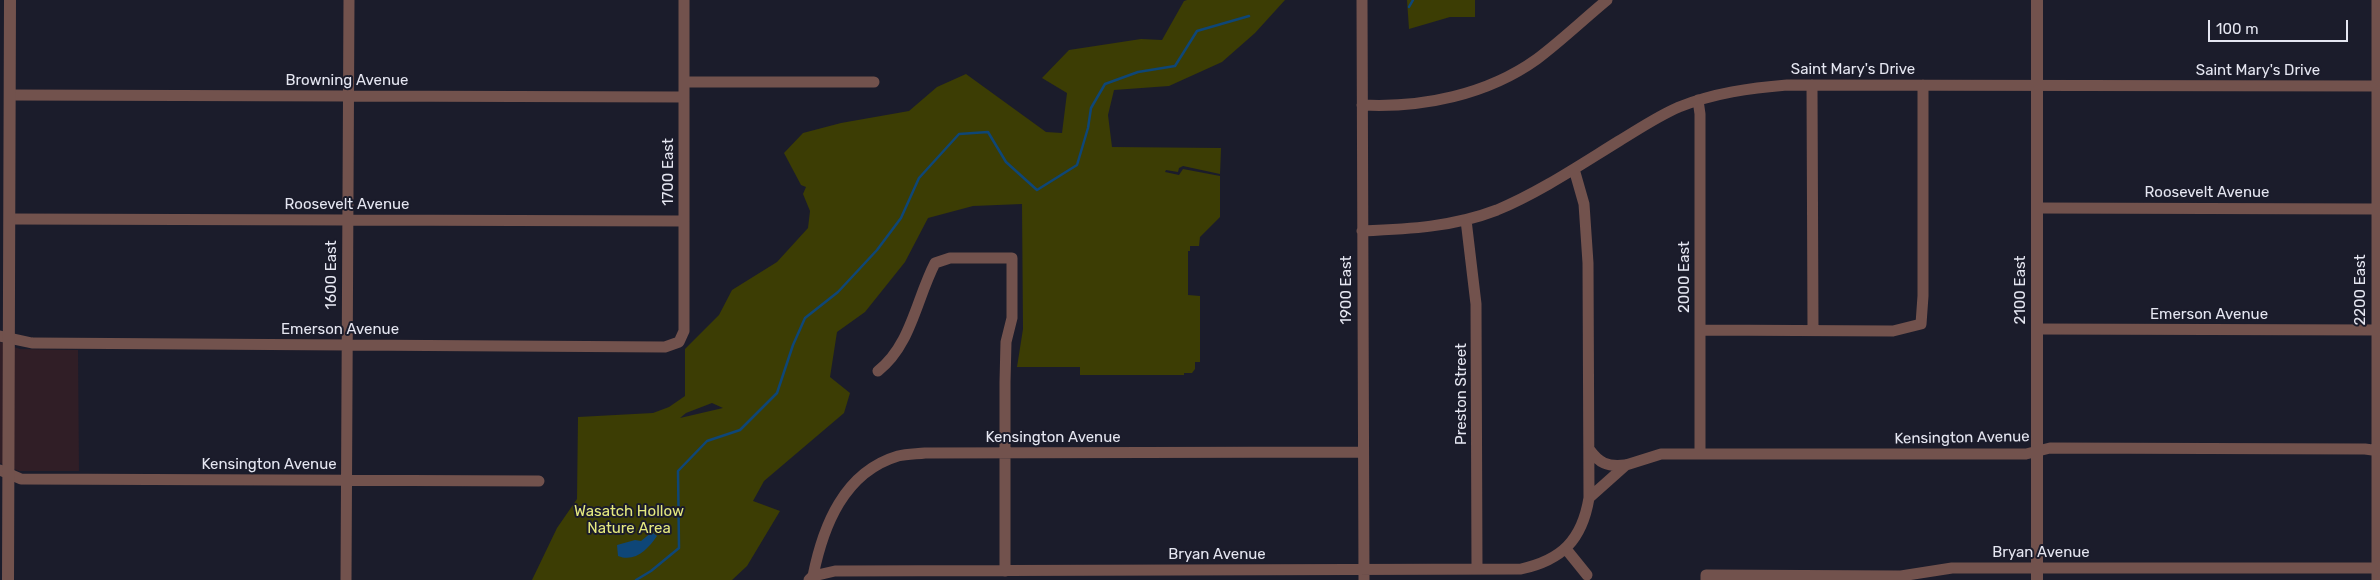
<!DOCTYPE html>
<style>
body{margin:0}
#map{position:relative;width:2380px;height:580px;overflow:hidden;background:#1b1c2b;font-family:Rubik,sans-serif}
canvas{display:block}
.scale{position:absolute;left:2208px;top:20px;width:140px;height:22px;box-sizing:border-box;border:2px solid #e5e6f1;border-top:0;padding-left:6px;font-size:15px;line-height:18px;white-space:nowrap;color:#e5e6f1;-webkit-text-stroke:4px #1b1c2b;paint-order:stroke}
</style>
<div id="map">
<canvas width="2380" height="580"></canvas>
<div class="scale">100 m</div>
</div>
<script>
const ctx = document.querySelector('canvas').getContext('2d');
ctx.lineJoin = 'round';
function fill(path, color) { ctx.fillStyle = color; ctx.fill(path, 'evenodd'); }
function stroke(path, color, width, dash) { ctx.strokeStyle = color; ctx.lineWidth = width; ctx.lineCap = dash ? 'butt' : 'round'; ctx.setLineDash(dash || []); ctx.stroke(path); }
function drawText(font, color, halo, rows, align = 'center') {
  ctx.font = font + ' Rubik,sans-serif'; ctx.lineWidth = 4; ctx.setLineDash([]); ctx.textBaseline = 'middle'; ctx.strokeStyle = halo; ctx.fillStyle = color; for (const [text, x, y, turn = 0] of rows) {
    ctx.save(); ctx.translate(x, y); ctx.rotate((+turn || 0) * Math.PI / 180); ctx.textAlign = isNaN(turn) ? turn : align; if (halo) ctx.strokeText(text, 0, 0); ctx.fillText(text, 0, 0); ctx.restore();
  }
}
fill(new Path2D(`
 M0,342L20,349L78,350L79,471H19L0,463Z`), '#301e26');
fill(new Path2D(`
 M1187,0H1285L1255,33L1222,62L1169,86L1114,90L1108,115L1112,147L1221,148L1220,174L1183,166L1179,168L1178,172L1166,170L1165,172L1179,175L1183,169L1220,176V217L1200,237L1199,246H1190V251H1188V295L1200,296V362H1195V369L1192,373H1184V375H1080V367H1017L1023,329L1022,204L973,206L928,218L905,262L865,312L837,332L830,377L850,393L844,413L764,481L753,501L780,511L747,566L732,580H532L557,528L577,499L578,417L653,413L669,407L685,396V349L719,315L732,290L777,262L808,228L810,211L803,194L806,187L801,185L784,153L803,133L841,123L909,111L937,87L966,74L1046,132L1062,133L1067,93L1042,78L1069,50L1141,39L1162,40L1184,1ZM712,403L723,408L680,418L686,413Z
 M1407,0H1475V17H1450L1409,29Z`), '#3c3d04');
fill(new Path2D(`
 M652,532L657,536C648,549 635,563 618,556L617,545L635,540L641,541Z`), '#0e4677');
stroke(new Path2D(`
 M1409,7L1413,0
 M636,580L651,571L679,548L678,471L707,441L740,430L777,393L793,345L805,318L838,292L877,250L901,218L919,178L959,134L988,132L1006,162L1037,190L1077,165L1088,128L1091,108L1105,84L1138,72L1175,66L1197,31L1249,16`), '#0e4677', 2.5);
stroke(new Path2D(`
 M1362,0L1364,580
 M2377,0V580
 M684,82H874
 M1812,85L1813,330
 M10,95L684,97
 M1698,100L1700,114V453
 M1362,105C1422,108 1487,95 1537,59C1561,41 1584,19 1607,0
 M2037,208L2376,209
 M10,219L684,221
 M1466,220L1476,304L1477,569
 M1362,231C1409,229 1453,227 1497,210C1540,192 1580,165 1619,141C1639,129 1658,116 1679,107C1714,93 1750,88 1787,85L2377,86
 M2037,329L2380,330
 M1700,330L1893,331L1921,324L1923,296V85
 M0,336L32,343L665,347L679,342L684,331V0
 M878,371C911,345 916,300 935,263L950,258H1012V318L1006,342L1005,382V571
 M1589,449C1599,463 1607,467 1625,465
 M0,470L21,479L539,481
 M1589,498L1626,465L1661,454H2026L2050,448L2365,449L2380,451
 M1566,549L1587,575
 M813,576C823,526 844,472 898,456C907,454 917,454 925,453L1363,452
 M346,580L349,0
 M809,580L813,576L835,571L1521,569C1562,560 1582,540 1589,498L1588,263L1584,204L1574,169
 M1706,580V575L1901,576L1952,568H2377`), '#72524d', 11);
stroke(new Path2D(`
 M2037,0V580
 M8,580L10,0`), '#72524d', 12);
drawText('15px', '#e5e6f1', '#1b1c2b', [
 ["Saint Mary's Drive",1853,70],
 ["Saint Mary's Drive",2258,71],
 ["Browning Avenue",347,81],
 ["1700 East",669,172,-90],
 ["Roosevelt Avenue",2207,193],
 ["Roosevelt Avenue",347,205],
 ["1600 East",332,275,-90],
 ["2000 East",1685,277,-90],
 ["1900 East",1347,290,-90],
 ["2100 East",2021,290,-90],
 ["2200 East",2361,290,-90],
 ["Emerson Avenue",2209,315],
 ["Emerson Avenue",340,330],
 ["Preston Street",1462,394,-90],
 ["Kensington Avenue",1053,438],
 ["Kensington Avenue",1962,438,-1],
 ["Kensington Avenue",269,465],
 ["Bryan Avenue",2041,553],
 ["Bryan Avenue",1217,555]
]);
drawText('15px', '#e5e97f', '#1b1c2b', [
 ["Wasatch Hollow",629,512],
 ["Nature Area",629,529]
]);
</script>
